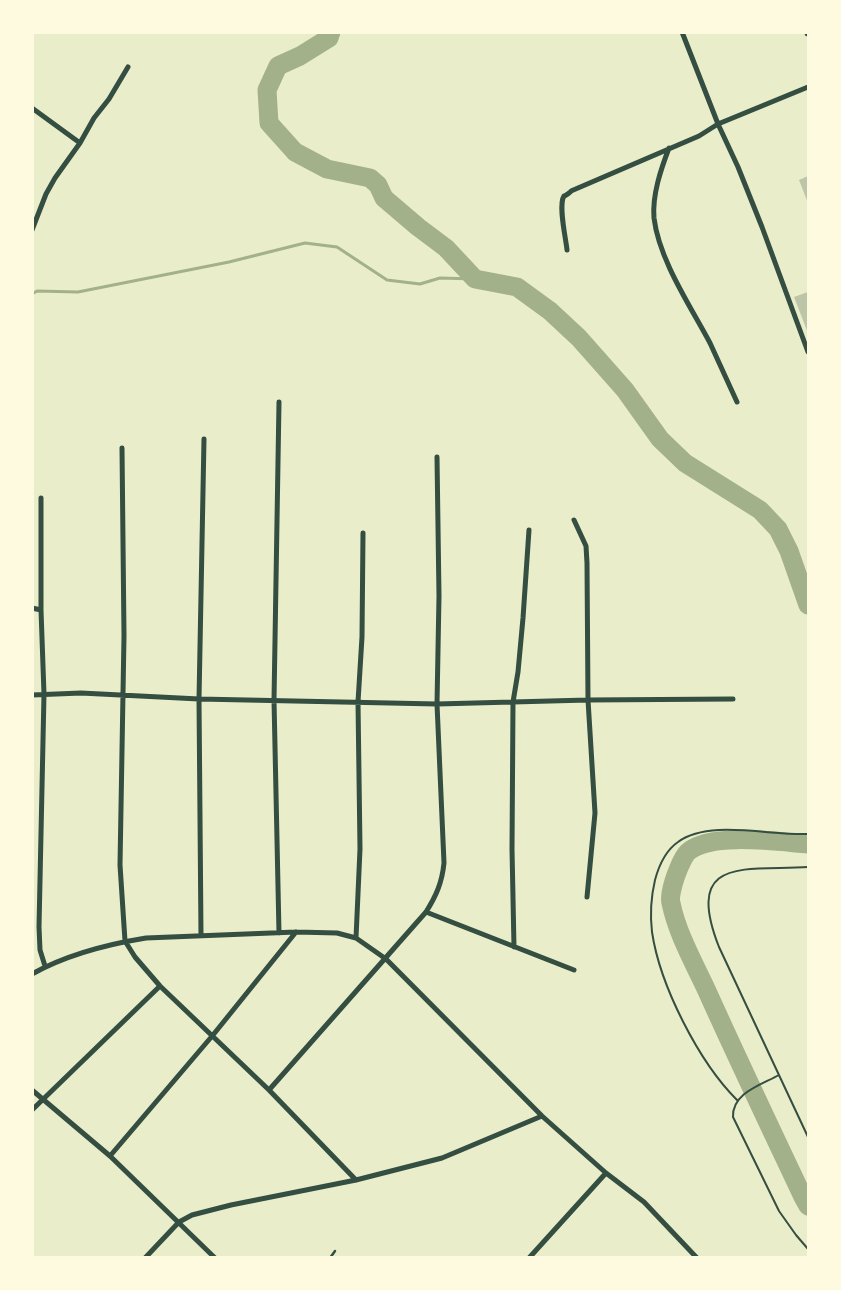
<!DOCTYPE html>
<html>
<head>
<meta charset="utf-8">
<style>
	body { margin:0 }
	#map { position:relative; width:841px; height:1290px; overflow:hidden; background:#e9edc9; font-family:Quicksand,sans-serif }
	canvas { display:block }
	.frame { position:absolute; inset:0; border:34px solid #fefae0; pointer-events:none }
</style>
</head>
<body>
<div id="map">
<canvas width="841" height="1290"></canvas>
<div class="frame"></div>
</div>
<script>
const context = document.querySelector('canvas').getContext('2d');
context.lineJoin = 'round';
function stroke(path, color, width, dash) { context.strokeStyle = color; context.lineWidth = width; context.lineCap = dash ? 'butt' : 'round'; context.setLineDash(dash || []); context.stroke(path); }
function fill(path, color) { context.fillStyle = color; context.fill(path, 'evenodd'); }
const stream = new Path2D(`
	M32,294L37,291L78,292L229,262L305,243L337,247L387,280L420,284L440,278L475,279`);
const river = new Path2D(`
	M331,32L329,38L300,56L278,66L267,90L269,123L295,152L327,169L370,178L378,185L384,198L418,227L446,248L475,279L517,287L550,311L579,338L625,390L660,439L685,463L760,510L778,529L789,551L808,605
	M808,844C780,842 712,832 689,851C681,857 668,893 671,903C677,933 694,963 707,991C738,1060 771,1129 803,1197L808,1206`);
const building = new Path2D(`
	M808,176V203L799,180Z
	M808,292V333L794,297Z`);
const path = new Path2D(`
	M808,867C746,871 683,855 719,947L808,1137
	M779,1075C761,1085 732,1093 733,1117L779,1211L796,1235L808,1249
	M737,1100C699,1062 660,986 652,932C650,915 651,897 655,880C659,865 665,851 678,842C709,819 771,836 808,834`);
const service = new Path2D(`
	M330,1258L335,1251`);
const minor = new Path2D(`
	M682,32L718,124L738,167L762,227L808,352
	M32,108L80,143
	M669,148C661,169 652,195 654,218C659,260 691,307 710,343C719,363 728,382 737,402
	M32,230L46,194L55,178L80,143L94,118L109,99L128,67
	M567,250C566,239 558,205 564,196C565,196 571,192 571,191L699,136L718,124L808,87
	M122,448L124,636L120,865L125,941L135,957L160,986L269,1090L356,1180
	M41,498V610L44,694L39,927L40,950L45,966
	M574,520L586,546L587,563L588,700L595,813L587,897
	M32,608L41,610
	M32,695L81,693L199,699L437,704L588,700L733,699
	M426,912L574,970
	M279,933L274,700L279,402
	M201,936L199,699L204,439
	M356,938L360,849L358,702L362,637L363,533
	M514,947L512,849L513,702L518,672L523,618L529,530
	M32,974C66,955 109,944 146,938L296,932L337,933L356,938L386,959L542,1116L606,1173L644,1202L697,1258
	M32,1090L110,1156L215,1258
	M269,1090L426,912C436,896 442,883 444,863L437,704L439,596L437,457
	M32,1110L160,986
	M110,1156L213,1035L296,932
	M145,1258L179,1222L192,1215L231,1205L356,1180L442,1158L542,1116
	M529,1258L606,1173`);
const tertiary = new Path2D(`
	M808,32V33`);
stroke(stream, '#a3b18a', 3);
stroke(river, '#a3b18a', 19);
fill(building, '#bcc5a7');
stroke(path, '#344e41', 2);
stroke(service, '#344e41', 2.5);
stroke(minor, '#344e41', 5);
stroke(tertiary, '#344e41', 7);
</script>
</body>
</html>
